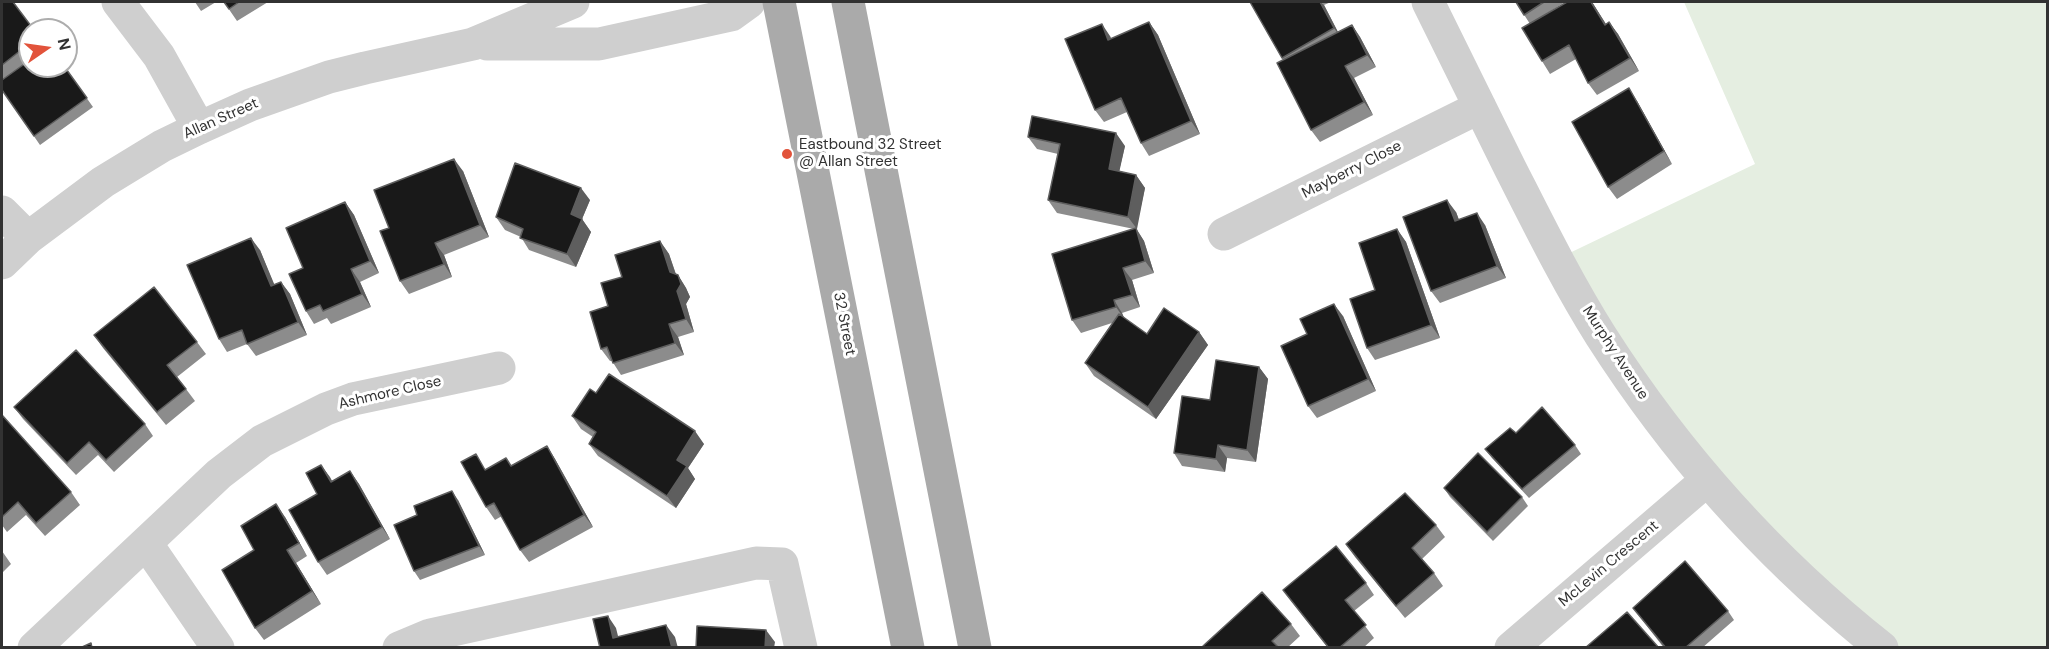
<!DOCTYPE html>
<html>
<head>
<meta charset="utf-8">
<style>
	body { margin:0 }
	#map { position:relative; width:2049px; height:649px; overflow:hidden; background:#fff; font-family:"DM Sans",sans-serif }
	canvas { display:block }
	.frame { position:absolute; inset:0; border:3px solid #323232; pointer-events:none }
	.north { position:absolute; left:18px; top:18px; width:60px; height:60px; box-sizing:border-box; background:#fff; border:2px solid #adadad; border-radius:50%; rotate:77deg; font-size:16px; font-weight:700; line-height:24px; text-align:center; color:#323232 }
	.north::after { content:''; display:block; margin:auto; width:21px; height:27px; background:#e2533b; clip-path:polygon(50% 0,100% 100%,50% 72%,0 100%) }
</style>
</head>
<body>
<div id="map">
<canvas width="2049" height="649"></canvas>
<div class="frame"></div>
<div class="north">N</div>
</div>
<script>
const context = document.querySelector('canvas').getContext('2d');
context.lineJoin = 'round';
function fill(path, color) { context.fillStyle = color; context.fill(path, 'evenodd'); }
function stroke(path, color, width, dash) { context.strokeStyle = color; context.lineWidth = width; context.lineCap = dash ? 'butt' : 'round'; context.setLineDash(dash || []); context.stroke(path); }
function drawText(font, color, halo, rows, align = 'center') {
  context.font = font + ' "DM Sans",sans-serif'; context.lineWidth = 6; context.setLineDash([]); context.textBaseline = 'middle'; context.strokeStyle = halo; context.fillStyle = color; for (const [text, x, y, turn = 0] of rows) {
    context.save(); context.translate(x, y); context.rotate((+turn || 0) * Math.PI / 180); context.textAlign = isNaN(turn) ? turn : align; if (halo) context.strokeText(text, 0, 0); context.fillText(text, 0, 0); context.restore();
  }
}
const green = new Path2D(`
	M1684,2H2047V647H1882L1777,556L1557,259L1755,164Z`);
const minor = new Path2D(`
	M118,2L159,56L199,128
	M1428,2C1455,57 1483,113 1510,168C1539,225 1567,282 1601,336C1677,455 1771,560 1882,648
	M487,44H599L731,15L749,2
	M2,212L28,238
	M1224,234L1480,107
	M2,263L28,238L103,182L162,146L199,128L250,105L329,77L365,68L473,44L573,2
	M146,543L218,648
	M34,648L219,474L262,441L326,409L353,399L499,368
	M399,648L430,635L756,563L782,564L801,648
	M1511,648L1707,480`);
const major = new Path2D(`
	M779,2L908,648
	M848,2L975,648`);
const wall = new Path2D(`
	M2,2L30,30V66H64L93,107L40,145L2,90Z
	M195,2H216L201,11Z
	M224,2H268L237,21Z
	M1250,2H1331L1324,5L1338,32L1352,25L1360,37L1376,67L1354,78L1373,115L1320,142L1311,130L1283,60Z
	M1516,2H1565L1530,24Z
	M1567,2H1592L1606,24L1609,22L1618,34L1639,71L1597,95L1588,83L1576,59L1550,74L1542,61Z
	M1149,22L1158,35L1200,134L1149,156L1141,143L1127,112L1104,122L1095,110L1110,36L1111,39Z
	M1637,101L1672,164L1617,199L1608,187Z
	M1028,137L1125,146L1119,171L1136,175L1145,188L1136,229L1144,241L1154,273L1132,280L1140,307L1122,313L1124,318L1147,334L1199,332L1208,345L1156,419L1094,376L1085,363L1112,323L1081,333L1072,320L1134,229L1057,213L1048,200L1058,154L1037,149Z
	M463,171L489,237L444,255L452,277L409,294L400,281L389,228Z
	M590,200L582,219L591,232L576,267L529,250L521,237L505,230L496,217Z
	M345,202L354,215L379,273L360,282L371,307L331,324L327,318L314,324L306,311L303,268Z
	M1456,212L1459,220L1485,225L1506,278L1440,303L1431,291Z
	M1397,229L1406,242L1440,338L1375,360L1367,348L1375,290Z
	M660,241L669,254L676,274L678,275L686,288L690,297L686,304L694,332L678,337L684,355L621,375L612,361H610L601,349L622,277Z
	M260,250L274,285L281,282L290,294L307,335L256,356L247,344L227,352L219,339Z
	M1343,316L1376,391L1317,418L1308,406Z
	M94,335L197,342L206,354L177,377L195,401L166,425L103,348Z
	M1259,367L1268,379L1256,462L1227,458L1225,472L1182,466L1174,453Z
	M596,393L704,444L688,468L695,479L676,508L598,456L589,444L593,437L581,429L572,416Z
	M14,407L145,424L153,436L114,472L98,455L76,475L23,419Z
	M2,415L71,492L80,505L45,536L26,515L7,532L2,525Z
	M1516,433L1575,445L1581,454L1529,498L1492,458L1485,449Z
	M547,446L555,459L593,527L529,562L520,550L502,516L495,520L486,507V469L512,465Z
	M321,465L332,481L350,471L359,484L390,539L327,575L318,562L317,494Z
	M1444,488L1522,497L1528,506L1493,541L1450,497Z
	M458,500L485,555L420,580L414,571Z
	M285,517L307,556L296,563L321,604L264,640L255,628L254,550Z
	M1436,525L1445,537L1422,559L1434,573L1443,586L1405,618L1355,557L1346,544Z
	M2,551L11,564L2,573Z
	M1366,583L1374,595L1354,611L1374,638L1363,648H1328L1292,602L1283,590Z
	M1633,608L1728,611L1734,620L1702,648H1664Z
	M1291,624L1300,636L1287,648H1204Z`);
const shadedWall = new Path2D(`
	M1320,2L1324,5L1341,38L1334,28Z
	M1591,2H1592L1614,37L1605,25Z
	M1149,22L1158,35L1200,134L1191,121Z
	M1609,22L1618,34L1639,71L1630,58Z
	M1102,24L1110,36L1117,52L1108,40Z
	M1352,25L1360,37L1376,67L1367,55Z
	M1345,66L1354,78L1373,115L1364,102Z
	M1629,88L1637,101L1672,164L1664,151Z
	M1116,133L1125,146L1117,182L1109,169Z
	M454,159L463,171L489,237L480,225Z
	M1136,175L1145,188L1137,229L1128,217Z
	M581,188L590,200L582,219L591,232L576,267L567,254L571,214Z
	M1447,200L1456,212L1464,233L1455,221Z
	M345,202L354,215L379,273L370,261Z
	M1477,213L1485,225L1506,278L1497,266Z
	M1136,228L1144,241L1154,273L1145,261Z
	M1397,229L1406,242L1440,338L1431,325Z
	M251,238L260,250L280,298L271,286Z
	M660,241L669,254L679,284L670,272Z
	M435,243L444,255L452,277L444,264Z
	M1123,268L1132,280L1140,307L1132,295Z
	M351,269L360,282L371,307L362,294Z
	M678,275L686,288L690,297L686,304L694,332L686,319L677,291Z
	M281,282L290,294L307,335L298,322Z
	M1114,300L1122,313L1125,320L1116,307Z
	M1334,304L1343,316L1376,391L1368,379Z
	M669,324L678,337L684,355L675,343Z
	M1199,332L1208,345L1156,419L1148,407Z
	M1259,367L1268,379L1256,462L1247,450Z
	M695,431L704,444L688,468L695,479L676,508L667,496L677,460Z
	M1218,445L1227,458L1225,472L1216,459Z
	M547,446L555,459L593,527L584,515Z
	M321,465L330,477L339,495L331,482Z
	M350,471L359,484L390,539L382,527Z
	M452,491L458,500L485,555L479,546Z
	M276,504L285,517L307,556L299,543Z
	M287,550L296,563L321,604L312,591Z
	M608,616L616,628L621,648L613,638Z
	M666,625L675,637L678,648H672Z
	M766,630L775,642L774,648H765Z`);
const building = new Path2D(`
	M2,2H13L34,30H30V43L2,65Z
	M224,2H239L229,9Z
	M1250,2H1320L1334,28L1282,58Z
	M1516,2H1544L1524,15Z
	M1567,2H1591L1605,25L1609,22L1630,58L1588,83L1569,45L1542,61L1522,28Z
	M1149,22L1191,121L1141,143L1121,98L1095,110L1065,39L1102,24L1108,40Z
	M1352,25L1367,55L1345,66L1364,102L1311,130L1277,63Z
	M30,60V66H64L87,98L34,136L2,90V80Z
	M1629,88L1664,151L1608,187L1572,122Z
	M1032,116L1116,133L1109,169L1136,175L1128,217L1048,200L1060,144L1028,137Z
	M454,159L480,225L435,243L444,264L400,281L380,231L389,228L374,190Z
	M515,163L581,188L571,214L582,219L567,254L520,238L523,229L496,217Z
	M1447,200L1455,221L1477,213L1497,266L1431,291L1403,217Z
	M345,202L370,261L351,269L362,294L323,311L320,305L306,311L289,274L303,268L286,228Z
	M1136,228L1145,261L1123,268L1132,295L1114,300L1116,307L1072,320L1052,254Z
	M1397,229L1431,325L1367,348L1350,299L1375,290L1359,243Z
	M251,238L271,286L281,282L298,322L247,344L242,330L219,339L187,265Z
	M660,241L670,272L678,275L681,284L677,291L686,319L669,324L675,343L613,363L607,347L601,349L590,312L608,306L601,283L622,277L615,255Z
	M154,287L197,342L167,365L186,389L157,412L94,335Z
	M1334,304L1368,379L1308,406L1281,346L1307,334L1300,319Z
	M1164,308L1199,332L1148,407L1085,363L1119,314L1147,334Z
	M76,350L145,424L106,460L89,442L67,463L14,407Z
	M1216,360L1259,367L1247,450L1218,445L1216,459L1174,453L1182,396L1210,400Z
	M609,374L695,431L677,460L687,466L667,496L589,444L596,432L572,416L590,389L596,393Z
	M1542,407L1575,445L1522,489L1485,449L1510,428L1516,433Z
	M2,415L71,492L36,523L18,502L2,517Z
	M547,446L584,515L520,550L494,503L486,507L461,462L476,454L485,470L506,458L511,466Z
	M1478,453L1522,497L1487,532L1444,488Z
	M321,465L331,482L350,471L382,527L318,562L289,510L317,494L306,473Z
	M452,491L479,546L414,571L394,525L417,515L414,506Z
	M1405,493L1436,525L1412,548L1434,573L1396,606L1346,544Z
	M276,504L299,543L287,550L312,591L255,628L222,570L254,550L241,526Z
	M1336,546L1366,583L1345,600L1366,625L1339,648H1329L1283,590Z
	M1685,561L1728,611L1685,648H1666L1633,608Z
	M1262,592L1291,624L1272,641L1279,648H1204L1203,646Z
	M1627,612L1659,648H1585Z
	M608,616L613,638L666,625L672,648H600L593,619Z
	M697,626L766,630L765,648H696Z
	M91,643L92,648H80Z`);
const markers = [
	[787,154,6,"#e2533b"]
];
const streetNames = [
	["Allan Street",221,119,-24],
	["Mayberry Close",1352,170,-27],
	["32 Street",844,324,79],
	["Murphy Avenue",1615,353,57],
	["Ashmore Close",390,393,-13],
	["McLevin Crescent",1609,564,-40]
];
const poiNames = [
	["Eastbound 32 Street",799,145],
	["@ Allan Street",799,162]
];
fill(green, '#e5eee1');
stroke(minor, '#cfcfcf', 33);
stroke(major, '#aaa', 33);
fill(wall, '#8c8c8c');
fill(shadedWall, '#5e5e5e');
fill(building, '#191919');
stroke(building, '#5e5e5e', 1.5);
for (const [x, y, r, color] of markers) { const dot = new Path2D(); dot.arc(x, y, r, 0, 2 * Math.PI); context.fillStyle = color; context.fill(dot); stroke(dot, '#fff', 2); }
drawText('15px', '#323232', '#fff', streetNames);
drawText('15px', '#323232', '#fff', poiNames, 'left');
</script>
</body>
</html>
